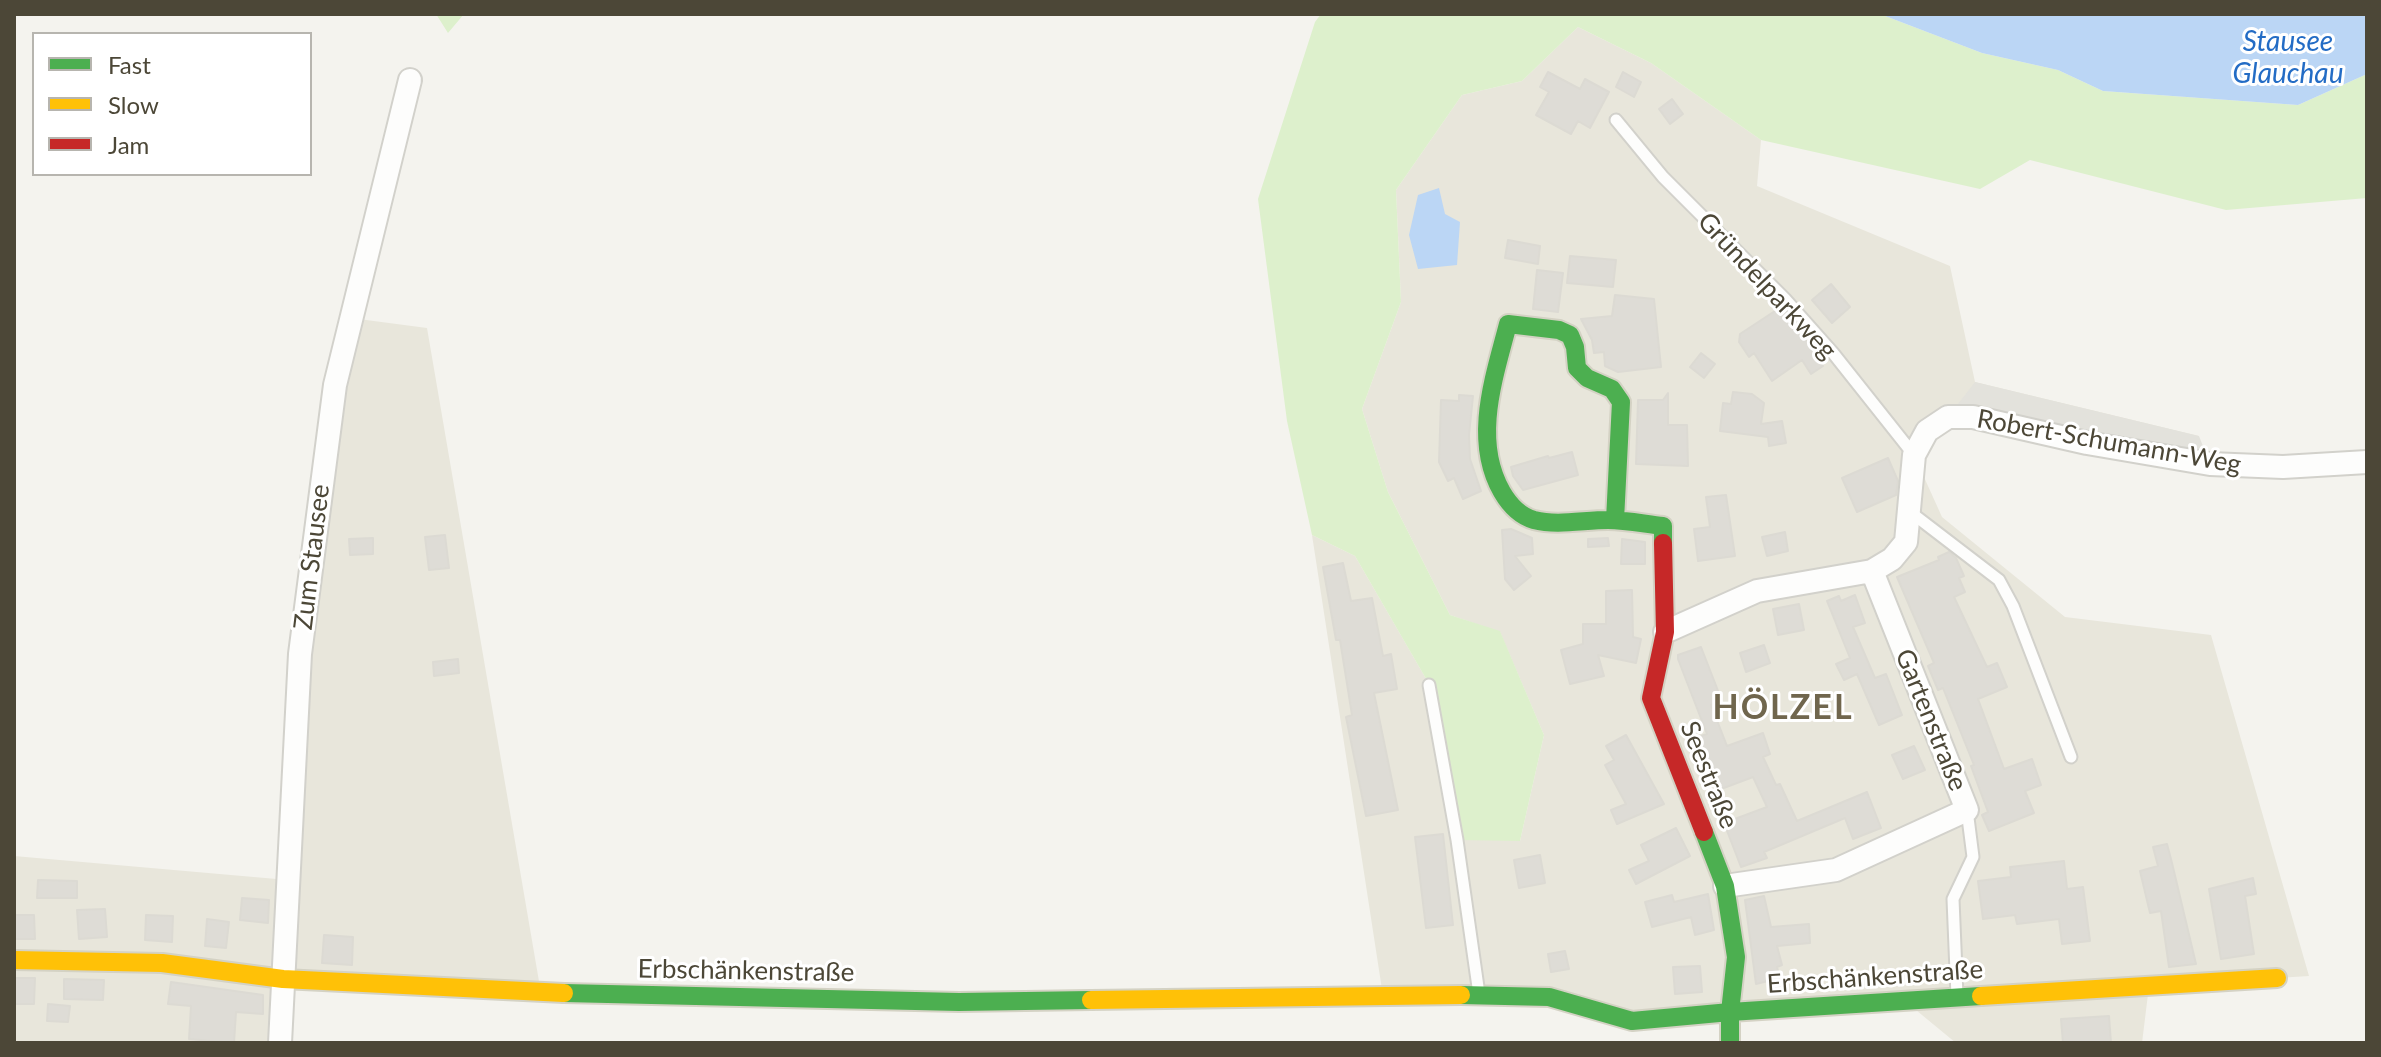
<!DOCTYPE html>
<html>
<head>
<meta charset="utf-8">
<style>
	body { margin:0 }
	#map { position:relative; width:2381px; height:1057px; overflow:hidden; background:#f4f3ee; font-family:Lato,sans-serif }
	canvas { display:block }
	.frame { position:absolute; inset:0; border:16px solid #4c4737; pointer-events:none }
	.legend { position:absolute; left:32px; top:32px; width:280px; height:144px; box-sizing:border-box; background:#fff; border:2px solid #b7b5af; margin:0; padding:10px 14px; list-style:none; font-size:24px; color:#4c4737 }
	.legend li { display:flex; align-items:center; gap:16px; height:40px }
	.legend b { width:40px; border:2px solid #b7b5af }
</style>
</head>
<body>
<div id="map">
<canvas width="2381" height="1057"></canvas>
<div class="frame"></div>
<ul class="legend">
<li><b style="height:10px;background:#4caf50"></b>Fast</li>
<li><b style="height:10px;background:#ffc107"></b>Slow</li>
<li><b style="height:10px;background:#c62828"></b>Jam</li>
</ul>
</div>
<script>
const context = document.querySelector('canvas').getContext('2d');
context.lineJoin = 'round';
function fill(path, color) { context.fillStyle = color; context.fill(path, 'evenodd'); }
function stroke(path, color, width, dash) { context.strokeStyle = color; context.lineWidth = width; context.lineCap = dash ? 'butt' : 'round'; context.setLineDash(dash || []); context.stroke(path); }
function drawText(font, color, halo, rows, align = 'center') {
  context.font = font + ' Lato,sans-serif'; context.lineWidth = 6; context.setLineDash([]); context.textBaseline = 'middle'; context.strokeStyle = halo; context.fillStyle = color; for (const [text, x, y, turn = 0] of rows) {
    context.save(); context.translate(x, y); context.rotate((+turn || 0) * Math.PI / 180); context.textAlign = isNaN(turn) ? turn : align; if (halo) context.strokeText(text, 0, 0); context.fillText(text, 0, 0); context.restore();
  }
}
const residential = new Path2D(`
	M1578,27L1651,63L1761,140L1757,186L1950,266L1975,382L2199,436L1948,417L1914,455L1942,517L2065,617L2211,635L2309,976L2149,986L2142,1043H1956L1905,1001L1632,1021L1549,997L1383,996L1312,535L1355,556L1520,841L1544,735L1500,632L1450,615L1388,492L1362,409L1401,302L1396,190L1462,95L1522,81Z
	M351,318L427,328L541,993L283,979L280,1043H14V856L288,880L300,653Z`);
const green = new Path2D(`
	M436,14H464L448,33Z
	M1321,14H1880L1982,53L2058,70L2103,91L2298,105L2367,74V198L2226,210L2030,160L1980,189L1761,140L1651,63L1578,27L1522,81L1462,95L1396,190L1401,302L1362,409L1388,492L1450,615L1500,631L1544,735L1520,841L1457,840L1429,684L1355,556L1312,535L1287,421L1258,199L1315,22Z`);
const parking = new Path2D(`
	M1975,382L2199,436L2210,464L1948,417Z`);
const water = new Path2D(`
	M1880,14H2367V74L2298,105L2103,91L2058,70L1982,53Z
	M1439,188L1445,214L1460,222L1457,265L1418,269L1409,235L1418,195Z`);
const building = new Path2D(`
	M1548,72L1580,89L1585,79L1609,92L1590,128L1578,121L1571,134L1536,115L1549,92L1540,87Z
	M1623,72L1641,82L1634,97L1616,87Z
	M1672,99L1683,114L1670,124L1659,109Z
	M1508,240L1540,246L1538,264L1505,258Z
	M1570,256L1616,260L1613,287L1567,283Z
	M1537,270L1563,273L1558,312L1533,309Z
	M1831,284L1850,307L1832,323L1812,300Z
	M1615,295L1654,299L1661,367L1618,372L1605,366L1604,352L1594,353L1592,340L1581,319L1612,316Z
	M1781,307L1796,325L1823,366L1811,374L1802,360L1772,381L1754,353L1749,357L1739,342L1740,334Z
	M1701,353L1715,364L1704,378L1690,367Z
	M1733,392L1752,394L1764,403L1761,424L1782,421L1786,443L1769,446L1768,437L1720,431L1723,403L1731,404Z
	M1668,393V425H1687L1688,466L1636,464L1638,400H1663Z
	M1459,395L1473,396L1469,435L1470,459L1481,491L1463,499L1454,478L1448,481L1439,462L1441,400L1459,401Z
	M1572,452L1578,475L1523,490L1513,476L1511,467L1548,456L1549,458Z
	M1888,458L1898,481L1896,495L1857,512L1842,478Z
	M1726,495L1735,556L1698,561L1694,529L1710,527L1706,497Z
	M1511,529L1532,538L1533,554L1515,556L1531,576L1514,590L1505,579L1502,530Z
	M1785,532L1788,551L1767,556L1762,537Z
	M445,535L449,568L429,570L425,537Z
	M373,538V554L350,555L349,539Z
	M1608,538L1609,546L1588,547V539Z
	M1622,539L1645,542V564H1621Z
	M1949,552L1956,558L1964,576L1959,578L1965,592L1954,597L1987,667L1997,663L2007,687L1978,699L2004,769L2032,759L2041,785L2025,791L2034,813L1989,831L1982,815L1988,812L1971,766L1974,765L1943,688L1938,690L1928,666L1934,663L1897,577L1939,560L1938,557Z
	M1343,563L1351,601L1372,598L1383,656L1391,654L1397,689L1374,693L1398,810L1366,816L1346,717L1352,715L1340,640H1336L1323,567Z
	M1632,590L1633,637L1641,639L1636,663L1598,655L1604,676L1570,684L1561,650L1583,644V624H1606V591Z
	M1855,595L1865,623L1853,627L1875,678L1886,674L1902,715L1879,725L1857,674L1844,680L1836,664L1850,658L1827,601L1839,596L1841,601Z
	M1799,604L1804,630L1778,635L1773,609Z
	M1764,645L1770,663L1746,672L1740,653Z
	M1701,647L1722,701L1711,705L1727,746L1763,733L1770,754L1763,757L1776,785L1780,784L1797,821L1867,792L1881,828L1853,839L1845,818L1764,852L1767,858L1741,867L1724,823L1767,807L1753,777L1721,789L1717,782L1715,783L1698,737L1707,734L1678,659V655Z
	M458,659L459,673L434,676L433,662Z
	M1626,735L1664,804L1617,824L1611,810L1626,804L1605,765L1614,760L1606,746Z
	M1914,746L1925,770L1903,779L1892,755Z
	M1676,828L1690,856L1636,884L1629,870L1649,861L1641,845Z
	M1443,834L1453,925L1426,928L1415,837Z
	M2167,844L2172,863L2196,964L2169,967L2161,911L2150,913L2140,871L2158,866L2153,847Z
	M1540,855L1545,883L1519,888L1514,860Z
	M2064,861L2067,889L2083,887L2090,941L2062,944L2059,919L2017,924L2015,915L1983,919L1978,881L2011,877L2010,867Z
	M2253,878L2256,894L2245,896L2254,954L2221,959L2209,889Z
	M38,880L77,881V898H37Z
	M1708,894L1714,930L1695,935L1691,917L1652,927L1645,902L1672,895L1674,902Z
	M1764,896L1771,927L1809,924L1810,943L1777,946L1782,965L1777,967L1780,978L1756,984L1745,900Z
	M242,898L269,900L268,923L240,920Z
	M105,909L107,937L79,939L77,910Z
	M14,915H34L35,939H14Z
	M146,915L173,916L172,942L145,940Z
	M207,919L229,922L226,948L205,946Z
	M324,935L353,937L352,965L322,963Z
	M1565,951L1569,969L1551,972L1548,954Z
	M1700,966L1702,992L1675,994L1673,967Z
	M14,978H35L34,1004H14Z
	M64,979L104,980L103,1000L64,999Z
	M171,982L263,995V1014L236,1012L234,1043L189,1039L191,1006L168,1004Z
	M48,1004L70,1006L68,1022L47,1021Z
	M2109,1016L2111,1043H2063L2061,1019Z`);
const lane = new Path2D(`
	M1616,120L1663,177L1785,299L1833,353L1914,455
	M1909,511L1999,580L2013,606L2071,757
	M1429,685L1457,840L1479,994
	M1957,996L1953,899L1973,857L1967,810`);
const street = new Path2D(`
	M1665,632L1757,591L1872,571L1892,559L1906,542L1914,455L1927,431L1948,417H1973L2087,443L2210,464L2283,467L2367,462
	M1725,886L1836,870L1967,810L1872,571
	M280,1043L300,654L335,385L410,80`);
const fast = new Path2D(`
	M1615,520L1621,402L1612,389L1587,378L1577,368L1575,347L1570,335L1559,330L1508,324C1494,378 1472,440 1502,492C1509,504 1520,516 1534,520C1557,526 1584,520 1608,520C1626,520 1645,524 1663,526V543
	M1704,832L1725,886L1736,957L1730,1012V1043
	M564,993L959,1002L1091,1000
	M1461,995L1549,997L1632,1021L1730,1012L1981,996`);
const slow = new Path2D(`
	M14,960L162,963L283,979L564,993
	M1981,996L2277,978
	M1091,1000L1461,995`);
const jam = new Path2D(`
	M1663,543L1665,632L1651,698L1704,832`);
const streetNames = [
	["Gründelparkweg",1767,286,47],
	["Robert-Schumann-Weg",2109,442,10],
	["Zum Stausee",312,557,-83],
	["Gartenstraße",1931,720,68],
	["Seestraße",1709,775,68],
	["Erbschänkenstraße",746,971,1],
	["Erbschänkenstraße",1875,977,-4]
];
const waterNames = [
	["Stausee",2288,42],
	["Glauchau",2288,74]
];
const districtNames = [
	["HÖLZEL",1783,708]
];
fill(residential, '#e8e6db');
fill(green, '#ddf0cc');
fill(parking, '#e3e2dc');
fill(water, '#bbd6f5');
fill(building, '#dedcd6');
stroke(building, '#dcdad3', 2);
stroke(lane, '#d2d1cb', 15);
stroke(street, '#d2d1cb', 26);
stroke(fast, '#d4d2c4', 22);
stroke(slow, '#d4d2c4', 22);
stroke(jam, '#d4d2c4', 22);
stroke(lane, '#fdfdfc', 11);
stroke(street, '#fdfdfc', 22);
stroke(fast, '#4caf50', 18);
stroke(slow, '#ffc107', 18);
stroke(jam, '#c62828', 18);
drawText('26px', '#4c4737', '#fff', streetNames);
drawText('italic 28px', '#236cc5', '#fff', waterNames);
context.letterSpacing = '2px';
drawText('bold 34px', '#70664d', '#fff', districtNames);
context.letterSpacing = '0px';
</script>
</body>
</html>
